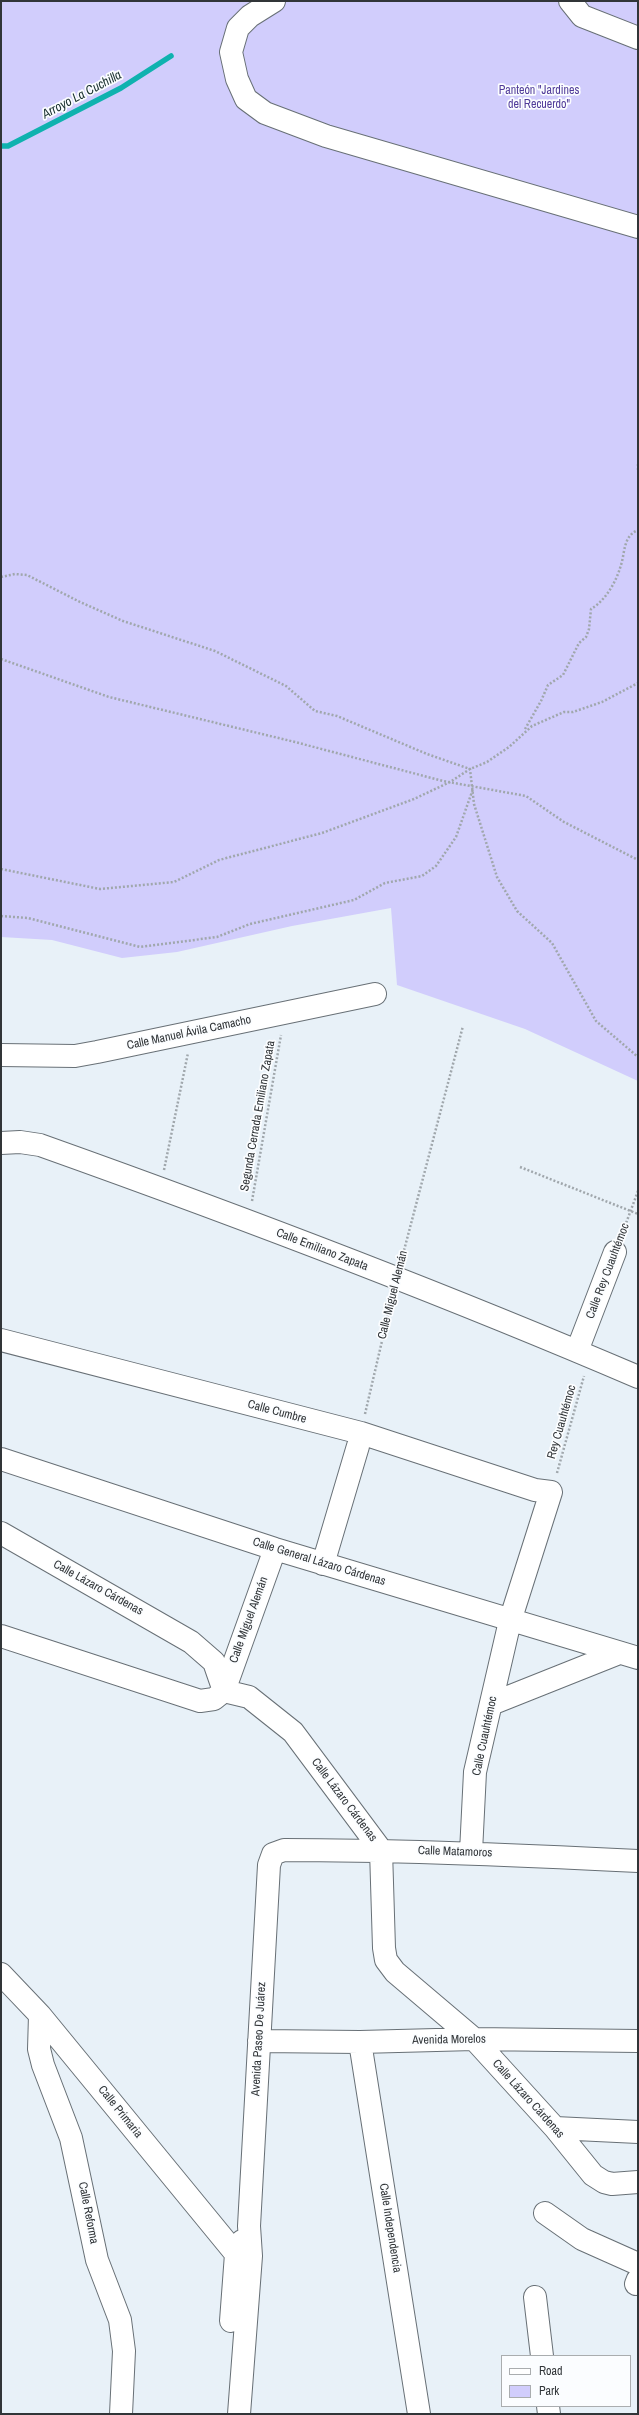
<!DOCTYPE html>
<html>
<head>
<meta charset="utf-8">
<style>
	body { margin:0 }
	#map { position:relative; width:639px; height:2415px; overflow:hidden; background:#e8f1f8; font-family:"Archivo Narrow",sans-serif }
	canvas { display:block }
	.frame { position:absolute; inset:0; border:2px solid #313538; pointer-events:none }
	.legend { position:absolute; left:501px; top:2355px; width:130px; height:52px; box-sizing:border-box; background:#fbfdff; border:1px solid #aaadaf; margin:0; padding:5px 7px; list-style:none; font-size:12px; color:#313538 }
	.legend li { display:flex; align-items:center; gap:8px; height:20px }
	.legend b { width:20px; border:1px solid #aaadaf }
</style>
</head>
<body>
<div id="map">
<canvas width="639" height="2415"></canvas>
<div class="frame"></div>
<ul class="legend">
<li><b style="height:5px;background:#fff"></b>Road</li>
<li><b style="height:11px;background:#d1cdfc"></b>Park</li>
</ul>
</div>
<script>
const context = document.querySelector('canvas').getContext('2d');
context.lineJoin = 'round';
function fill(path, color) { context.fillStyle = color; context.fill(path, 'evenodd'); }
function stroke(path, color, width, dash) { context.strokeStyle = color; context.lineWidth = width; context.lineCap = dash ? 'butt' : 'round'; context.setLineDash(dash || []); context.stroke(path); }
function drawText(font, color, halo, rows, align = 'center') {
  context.font = font + ' "Archivo Narrow",sans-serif'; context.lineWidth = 3.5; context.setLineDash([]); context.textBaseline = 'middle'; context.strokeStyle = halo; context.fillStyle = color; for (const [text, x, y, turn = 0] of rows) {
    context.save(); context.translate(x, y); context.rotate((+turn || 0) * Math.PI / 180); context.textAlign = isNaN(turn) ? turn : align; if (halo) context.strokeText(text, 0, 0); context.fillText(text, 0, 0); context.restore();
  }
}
const green = new Path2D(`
	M1,1H638V1081L525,1029L397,985L391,908L292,926L177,952L122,958L52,940L1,937Z`);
const stream = new Path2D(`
	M1,146H8L121,88L171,56`);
const path = new Path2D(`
	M638,464V471
	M1,577L15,574L27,575L80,602L123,621L215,651L286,686L315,711L337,716L427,754L470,769L474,804L497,877L517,911L552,943L596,1021L638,1057
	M1,659L109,697L295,742L443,781L526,796L564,822L638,860
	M525,729L541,701L548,685L563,675L579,643L586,637L589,629L591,609C606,600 616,582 621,565C625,553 623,536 638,530
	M1,869L100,889L174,882L219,860L322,833L414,799L450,782L470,769L487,762L509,747L532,726L564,712H573L602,702L638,683
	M1,916L28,918L140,947L217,937L250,924L354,900L385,883L422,876L436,866L456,837L473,789
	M520,1167L638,1214
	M164,1170L188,1053
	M252,1201L281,1035
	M622,1234L638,1191
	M402,1258L463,1026
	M365,1414L392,1298
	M557,1473L584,1376`);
const minor = new Path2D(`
	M274,1L250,16L238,28L231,52L237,79L246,99L265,113L326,136L638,227
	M570,1L582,16L638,38
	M1,1055L75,1056L97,1052L375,994
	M1,1143L20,1142L40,1145C242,1217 442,1293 638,1377
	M1,1340L361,1433L535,1490L551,1492L510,1621L475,1772L471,1852
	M577,1351L615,1252
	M1,1459L275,1549L638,1658
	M1,1533L191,1642L214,1662L224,1691L249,1697L293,1732L381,1850L384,1948L386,1960L395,1972L474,2039L555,2128L593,2175L604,2182L612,2184L638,2182
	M323,1564L358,1446
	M1,1636L200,1701L214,1699L224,1691L275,1549
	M491,1704L619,1653
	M1,1974L40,2015L236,2254
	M40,2015L39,2049L43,2065L71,2138L97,2260L120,2320L124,2351L121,2414
	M259,2041L360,2042L474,2039L638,2041
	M360,2042L419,2414
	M555,2128L638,2132
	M545,2213L582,2239L638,2264
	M636,2284L638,2279
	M535,2297L542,2356
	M231,2321L236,2254L242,2241
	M548,2406L549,2414
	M239,2414L251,2256L249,2226L269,1865L273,1854L284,1850C402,1850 520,1855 638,1861`);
const parkNames = [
	["Panteón \"Jardines",539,91],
	["del Recuerdo\"",539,105]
];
const streetNames = [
	["Calle Manuel Ávila Camacho",189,1033,-12],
	["Segunda Cerrada Emiliano Zapata",258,1116,-80],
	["Calle Emiliano Zapata",322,1250,21],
	["Calle Rey Cuauhtémoc",608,1271,-69],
	["Calle Miguel Alemán",393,1295,-76],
	["Calle Cumbre",277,1412,15],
	["Rey Cuauhtémoc",562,1422,-74],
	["Calle General Lázaro Cárdenas",319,1562,17],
	["Calle Lázaro Cárdenas",98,1588,29],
	["Calle Miguel Alemán",249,1620,-70],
	["Calle Cuauhtémoc",485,1736,-78],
	["Calle Lázaro Cárdenas",344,1800,53],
	["Calle Matamoros",455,1852,2],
	["Avenida Paseo De Juárez",259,2039,-87],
	["Avenida Morelos",449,2040,-1],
	["Calle Lázaro Cárdenas",528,2099,48],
	["Calle Primaria",120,2112,51],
	["Calle Reforma",88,2213,79],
	["Calle Independencia",390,2228,81]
];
const waterNames = [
	["Arroyo La Cuchilla",82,95,-28]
];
fill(green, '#d1cdfc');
stroke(stream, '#0fb2af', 5.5);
stroke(minor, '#687076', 24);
stroke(path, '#a0a7ac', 2.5, [2, 2]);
stroke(minor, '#fff', 22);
drawText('12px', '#513c9a', '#fbfdff', parkNames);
drawText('12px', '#313538', '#fbfdff', streetNames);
drawText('italic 13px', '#1a3130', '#fbfdff', waterNames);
</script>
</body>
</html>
